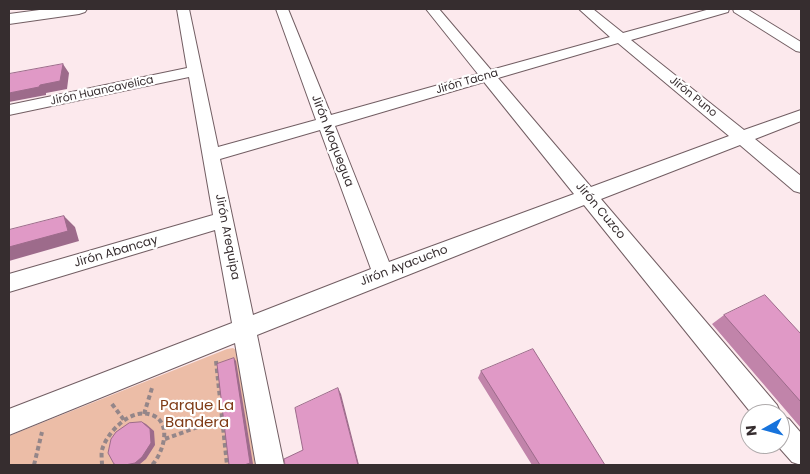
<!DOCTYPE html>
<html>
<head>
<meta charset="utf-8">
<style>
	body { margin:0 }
	#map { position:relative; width:810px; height:474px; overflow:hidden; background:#fce9ed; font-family:Poppins,sans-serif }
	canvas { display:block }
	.frame { position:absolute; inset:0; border:10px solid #362d2f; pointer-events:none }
	.north { position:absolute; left:740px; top:404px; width:50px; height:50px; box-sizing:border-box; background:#fff; border:1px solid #afabac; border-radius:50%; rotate:263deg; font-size:14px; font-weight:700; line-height:20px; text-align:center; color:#362d2f }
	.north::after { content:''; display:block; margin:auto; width:18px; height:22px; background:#1773dc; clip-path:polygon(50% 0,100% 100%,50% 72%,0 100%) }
</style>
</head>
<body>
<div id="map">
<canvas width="810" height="474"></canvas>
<div class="frame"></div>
<div class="north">N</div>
</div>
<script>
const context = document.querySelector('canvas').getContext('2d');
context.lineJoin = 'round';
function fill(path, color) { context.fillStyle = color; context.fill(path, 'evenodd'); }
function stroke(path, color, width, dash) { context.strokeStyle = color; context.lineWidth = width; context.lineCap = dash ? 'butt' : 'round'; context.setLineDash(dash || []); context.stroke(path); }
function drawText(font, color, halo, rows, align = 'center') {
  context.font = font + ' Poppins,sans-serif'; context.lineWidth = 4.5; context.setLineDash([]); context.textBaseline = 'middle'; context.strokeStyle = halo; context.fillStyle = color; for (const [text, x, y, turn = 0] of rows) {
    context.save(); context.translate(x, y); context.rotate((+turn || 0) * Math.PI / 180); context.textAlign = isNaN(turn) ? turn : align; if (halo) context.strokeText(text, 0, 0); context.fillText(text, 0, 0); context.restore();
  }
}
const green = new Path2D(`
	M233,348L236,350L239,357L255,465H9V436L227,349Z`);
const path = new Path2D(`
	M216,361L227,465
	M112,404L124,420
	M144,414L152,388
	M165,439L222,418
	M34,465L42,432
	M102,465C102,460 101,454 102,450C107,432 131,407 152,415C173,423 163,453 152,465`);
const minor = new Path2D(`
	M177,9H189L218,147L316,120L276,9H288L331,115L478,74L426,9H439L491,70L610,37L579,9H593L623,33L710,9H729L728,12L631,40L744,130L801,110V121L755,139L801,176V193L794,191L740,145L601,199L777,405L781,414L780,415L789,419L801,433V465L792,462L776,444H780V414H752L584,205L257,335L284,465H256L235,343L9,435V409L232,323L215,230L9,292V274L213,215L189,77L9,115V105L187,68ZM618,43L729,136L591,187L498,78ZM484,82L574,194L389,262L335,126ZM320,130L371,269L253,315L220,159Z
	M733,9H747L801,42V52L796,51L734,12Z`);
const tertiary = new Path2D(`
	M47,9H87L85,12L79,14L9,24V14Z`);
const wall = new Path2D(`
	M724,315L801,334V428L712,324Z
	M481,371L605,465H532L478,378Z`);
const shadedWall = new Path2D(`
	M63,64L69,73L67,89L46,93V95L9,102V93L40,85Z
	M64,216L75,227L79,241L9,261V247Z
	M234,358L236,361L253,464L250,465H244Z
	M338,388L341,394L359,465H358Z
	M142,422L146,424L154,431L155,445L146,459L140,464L135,465H125Z`);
const building = new Path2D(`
	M63,64L60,81L40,85L39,87L9,93V74Z
	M64,216L68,231L9,247V230Z
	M765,295L801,334V402L724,315Z
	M533,349L605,465H540L481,371Z
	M234,358L250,463L244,465H229L217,364Z
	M338,388L358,465H285L284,459L303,450L295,408Z
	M142,422L150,429L151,443L142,457L135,463L125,465H117L114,464L108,453L111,439L116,432L129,423Z`);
const farStreetnames = [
	["Jirón Tacna",467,82,-16],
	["Jirón Huancavelica",102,91,-12],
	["Jirón Puno",693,97,39]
];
const streetNames = [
	["Jirón Moquegua",332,141,69],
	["Jirón Cuzco",600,211,50],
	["Jirón Arequipa",227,237,79],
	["Jirón Abancay",116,252,-16],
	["Jirón Ayacucho",404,266,-21]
];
const nearParknames = [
	["Parque La",197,406],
	["Bandera",197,423]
];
fill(green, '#ecbda7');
stroke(minor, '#725e63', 2);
stroke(tertiary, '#725e63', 2);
stroke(path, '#948689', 4, [4.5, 3]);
fill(minor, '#fff');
fill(tertiary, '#fff');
fill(wall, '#c184aa');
fill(shadedWall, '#9d6b8b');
fill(building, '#e099c6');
stroke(building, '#9d6b8b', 1);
drawText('11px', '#362d2f', '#fff', farStreetnames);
drawText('12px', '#362d2f', '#fff', streetNames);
drawText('15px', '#7f3b16', '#fff', nearParknames);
</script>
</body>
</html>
